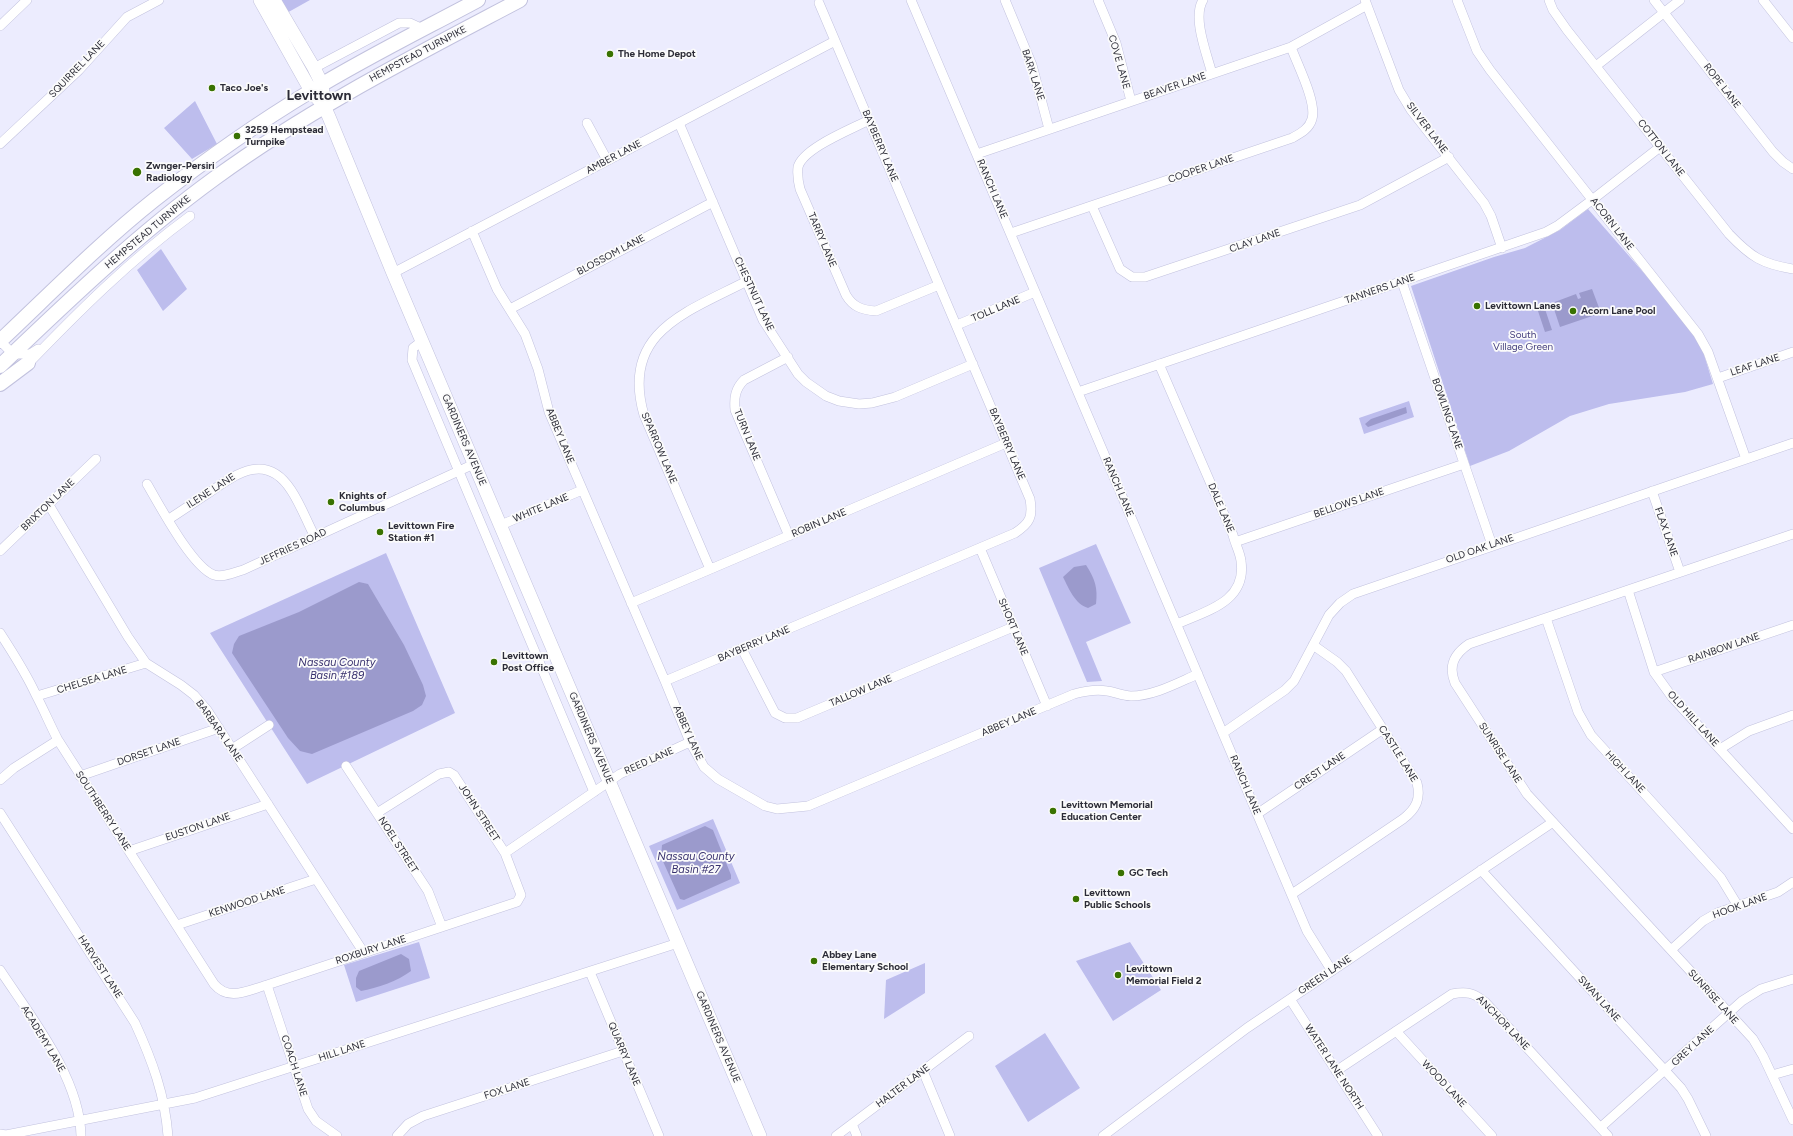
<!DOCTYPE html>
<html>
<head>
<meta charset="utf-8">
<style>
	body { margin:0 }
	canvas { display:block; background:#ececfe }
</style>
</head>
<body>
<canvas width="1793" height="1136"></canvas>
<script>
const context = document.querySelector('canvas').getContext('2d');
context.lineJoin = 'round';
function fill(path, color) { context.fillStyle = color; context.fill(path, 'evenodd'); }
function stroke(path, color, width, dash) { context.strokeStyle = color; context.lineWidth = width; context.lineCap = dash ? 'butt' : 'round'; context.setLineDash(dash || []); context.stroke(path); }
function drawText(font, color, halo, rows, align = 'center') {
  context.font = font + ' Figtree,sans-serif'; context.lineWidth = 3.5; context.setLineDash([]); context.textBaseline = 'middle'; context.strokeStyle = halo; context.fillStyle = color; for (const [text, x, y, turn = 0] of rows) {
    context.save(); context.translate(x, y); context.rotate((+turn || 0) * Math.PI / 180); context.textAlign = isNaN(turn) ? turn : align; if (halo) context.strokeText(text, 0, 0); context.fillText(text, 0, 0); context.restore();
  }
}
const green = new Path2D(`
	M278,0H310L285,14Z
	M195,101L217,144L192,159L164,128Z
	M1588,209L1698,335L1713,384L1685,392L1609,404L1570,416L1509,451L1470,466L1411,286L1494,257L1525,248L1560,230Z
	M161,249L187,289L163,311L137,270Z
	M1409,401L1414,417L1364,434L1359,418Z
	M1096,544L1131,623L1086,642L1102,681L1087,682L1039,568Z
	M386,553L455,713L307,784L210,633Z
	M713,819L740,883L677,910L649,846Z
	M419,942L430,978L356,1002L344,965Z
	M1130,942L1161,990L1113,1021L1076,961Z
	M925,963V993L884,1019L886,980Z
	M1045,1033L1080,1088L1028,1122L995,1066Z`);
const water = new Path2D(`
	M1592,289L1601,313L1560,327L1552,303L1576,294L1578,299L1581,298L1579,293Z
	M1544,306L1552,330L1545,332L1537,308Z
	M1406,407L1407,413L1368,427L1365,424L1371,419Z
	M1086,565C1095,579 1098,588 1096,604L1088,608C1075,604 1069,589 1063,577L1074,567Z
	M359,582L368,584L404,645L423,685L426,696L422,705L413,711L312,754L300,751L288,738L232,653L234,644L239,636L299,612Z
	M705,826L713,830L731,875V879L684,900L680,899L661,857L662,845Z
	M401,954L409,959L411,971C398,981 377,988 361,991L356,987V978L359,971Z`);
const street = new Path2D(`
	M911,0L1307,931L1332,971
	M1005,0L1032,65L1049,129
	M1098,0L1116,43L1131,101
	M1203,0C1192,18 1207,54 1212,74
	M1365,0L1399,90L1411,110L1484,203L1491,216L1502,248
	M1457,0L1477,51L1490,70L1698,334L1708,352L1746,459
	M1549,0L1553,10L1567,30L1729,234C1751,257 1762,264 1793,269
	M1654,0L1773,152L1783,162L1793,169
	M1763,0L1793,38
	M0,26L27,0
	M1596,66L1680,0
	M314,68L399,23H410L423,29
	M869,120C852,129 803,148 798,167C797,175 798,181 800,189L846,295C853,307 862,310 876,311L939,285
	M587,123L607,160
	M679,123L763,320L798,374L806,382L826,396L839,401L859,404L872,403L895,397L973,364
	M0,144L79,70L127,17L159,0
	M977,154L1291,47L1367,5
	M1092,206L1120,269L1132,277H1145L1360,205L1449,157
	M472,231L497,289L525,334L538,369L549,412L665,681L690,742L704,767L718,779L765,806L777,809L808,806L1074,694C1085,691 1095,689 1107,691C1115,692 1123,696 1131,696C1154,696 1177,683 1198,674
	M1011,233L1292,138C1301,133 1309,129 1312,119C1317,102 1297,64 1291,47
	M393,273L835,41
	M1402,282L1492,545
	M510,309L713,202
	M957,325L1035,292
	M0,341L13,354H30L38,349
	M422,341L413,348L412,360L594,792
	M788,357L744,380C735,389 734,398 735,410L789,536
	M1159,364L1233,535C1235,544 1240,552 1241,561C1247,602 1206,611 1177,624
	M26,366C77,313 130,260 190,216
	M1718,378L1793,352
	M1078,392L1546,232L1557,226L1592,200L1660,147
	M147,484C160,506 192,567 214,575C223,578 235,572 243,570L474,464
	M1652,491L1680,572
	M49,505L128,637L146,663L181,685L194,695L207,710L364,953
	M169,519C183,510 196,501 210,492C238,472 267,453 291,490C301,505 307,522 315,537
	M501,525L582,490
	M1793,534L1469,644C1454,654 1448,666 1455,683L1527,794L1753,1039L1763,1056L1793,1120
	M1235,542L1464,464
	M980,548L1047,706
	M0,551L96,459
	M710,569L644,415C620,332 687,312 747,281
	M1628,590L1654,672L1672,697L1793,829
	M631,603L1006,443
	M1546,618L1578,712L1591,735L1721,878L1738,906
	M0,633C13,653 26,673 36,695C44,710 50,725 58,740L214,984C229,1002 248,990 267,985L517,902L521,895L505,853L454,775L449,772L439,774L377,813
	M742,649L775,713L785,718H797L1013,627
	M1654,672L1793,625
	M665,681L1015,533C1030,523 1033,517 1030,499L819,3
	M37,696L146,663
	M1223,733L1285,690L1294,681L1329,615L1340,603L1353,594L1793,443
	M232,749L269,725
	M1720,749L1749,731L1793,715
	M346,766L428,891L442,927
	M80,776L219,728
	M0,780L14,768L58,740
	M0,813L135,1023C152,1060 165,1095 168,1136
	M1257,814L1383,729
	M129,851L268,804
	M505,853L620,774L690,742
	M1481,870L1681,1088L1688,1099L1706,1136
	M1292,894L1403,819C1416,809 1421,799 1417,783L1346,671L1337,662L1313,645
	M177,925L316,879
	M1671,950L1703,921L1717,913L1778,892L1793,882
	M0,970C31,1017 80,1078 81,1136
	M590,972L659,1136
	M267,985L308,1109L316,1121L337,1136
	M1290,999L1378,1136
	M1396,1031L1492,1136
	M923,1071L950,1136
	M1336,1071L1452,994C1467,991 1474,993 1485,1002L1608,1136
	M1772,1075L1793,1069
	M852,1124L857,1136
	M1601,1127L1742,1001L1761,989L1793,979
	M0,1134L6,1135L195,1098L678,943
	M397,1136L408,1124L423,1116L623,1051
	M836,1136L969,1036
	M1103,1136L1247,1028L1553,822`);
const secondary = new Path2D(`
	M260,0L311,91L324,106L329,117L393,273L760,1136
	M274,0L314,68L322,84L323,94`);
const primary = new Path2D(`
	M0,341C51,293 100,243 154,200C204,161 256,124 311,91C365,58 422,30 478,0
	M0,366C69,300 138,234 215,178C311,108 416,55 520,0
	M0,384L28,363`);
const markers = [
	[610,54,4,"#397201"],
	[212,88,4,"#397201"],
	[237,136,4,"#397201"],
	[137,172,5,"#397201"],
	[1477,306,4,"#397201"],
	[1573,311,4,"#397201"],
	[331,502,4,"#397201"],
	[380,532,4,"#397201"],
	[494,662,4,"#397201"],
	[1053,811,4,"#397201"],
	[1121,873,4,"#397201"],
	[1076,899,4,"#397201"],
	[814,961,4,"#397201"],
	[1118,975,4,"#397201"]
];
const streetNames = [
	["HEMPSTEAD TURNPIKE",418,54,-28],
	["COVE LANE",1119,62,74],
	["SQUIRREL LANE",77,69,-46],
	["BARK LANE",1033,75,72],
	["BEAVER LANE",1175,86,-19],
	["ROPE LANE",1722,86,52],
	["SILVER LANE",1427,128,53],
	["BAYBERRY LANE",880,146,67],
	["COTTON LANE",1661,148,52],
	["AMBER LANE",614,157,-28],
	["COOPER LANE",1201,169,-19],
	["RANCH LANE",992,189,67],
	["ACORN LANE",1612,224,52],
	["HEMPSTEAD TURNPIKE",148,232,-40],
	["TARRY LANE",822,240,67],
	["CLAY LANE",1255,241,-19],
	["BLOSSOM LANE",611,255,-28],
	["TANNERS LANE",1380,289,-19],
	["CHESTNUT LANE",754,294,65],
	["TOLL LANE",996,309,-23],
	["LEAF LANE",1755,365,-18],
	["BOWLING LANE",1447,414,71],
	["TURN LANE",747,435,68],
	["ABBEY LANE",560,436,68],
	["GARDINERS AVENUE",464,440,67],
	["BAYBERRY LANE",1007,444,67],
	["SPARROW LANE",659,448,67],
	["RANCH LANE",1118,487,67],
	["ILENE LANE",211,491,-33],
	["BELLOWS LANE",1349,503,-19],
	["BRIXTON LANE",48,505,-44],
	["WHITE LANE",541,508,-23],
	["DALE LANE",1221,508,67],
	["ROBIN LANE",819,523,-23],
	["FLAX LANE",1666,532,71],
	["JEFFRIES ROAD",293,547,-25],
	["OLD OAK LANE",1480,549,-19],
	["SHORT LANE",1013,627,67],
	["BAYBERRY LANE",754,644,-23],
	["RAINBOW LANE",1724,648,-19],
	["CHELSEA LANE",92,680,-17],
	["TALLOW LANE",861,691,-23],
	["OLD HILL LANE",1693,719,48],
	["ABBEY LANE",1009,722,-23],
	["BARBARA LANE",219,731,55],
	["ABBEY LANE",688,733,66],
	["GARDINERS AVENUE",591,738,67],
	["DORSET LANE",149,752,-19],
	["SUNRISE LANE",1500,753,57],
	["CASTLE LANE",1398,754,58],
	["REED LANE",649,761,-24],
	["CREST LANE",1320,771,-34],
	["HIGH LANE",1625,772,47],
	["RANCH LANE",1245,785,67],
	["SOUTHBERRY LANE",103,811,57],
	["JOHN STREET",479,813,57],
	["EUSTON LANE",198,827,-19],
	["NOEL STREET",398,845,57],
	["KENWOOD LANE",247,902,-18],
	["HOOK LANE",1740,906,-20],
	["ROXBURY LANE",371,950,-18],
	["HARVEST LANE",100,967,57],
	["GREEN LANE",1325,975,-34],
	["SUNRISE LANE",1713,997,48],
	["SWAN LANE",1599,999,48],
	["ANCHOR LANE",1503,1023,46],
	["GARDINERS AVENUE",718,1037,67],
	["ACADEMY LANE",43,1039,59],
	["GREY LANE",1693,1046,-43],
	["HILL LANE",342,1051,-18],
	["QUARRY LANE",624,1054,67],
	["COACH LANE",294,1066,72],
	["WATER LANE NORTH",1334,1067,57],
	["WOOD LANE",1444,1084,47],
	["HALTER LANE",903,1086,-37],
	["FOX LANE",507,1089,-18]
];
const poiNames = [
	["The Home Depot",618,54],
	["Taco Joe's",220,88],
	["3259 Hempstead",245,130],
	["Turnpike",245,142],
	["Zwnger-Persiri",146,166],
	["Radiology",146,178],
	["Levittown Lanes",1485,306],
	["Acorn Lane Pool",1581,311],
	["Knights of",339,496],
	["Columbus",339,508],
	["Levittown Fire",388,526],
	["Station #1",388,538],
	["Levittown",502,656],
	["Post Office",502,668],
	["Levittown Memorial",1061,805],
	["Education Center",1061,817],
	["GC Tech",1129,873],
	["Levittown",1084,893],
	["Public Schools",1084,905],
	["Abbey Lane",822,955],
	["Elementary School",822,967],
	["Levittown",1126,969],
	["Memorial Field 2",1126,981]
];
const parkNames = [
	["South",1523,335],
	["Village Green",1523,347]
];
const waterNames = [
	["Nassau County",337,663],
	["Basin #189",337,676],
	["Nassau County",696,857],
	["Basin #27",696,870]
];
const districtNames = [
	["Levittown",319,96]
];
fill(green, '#bdbded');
fill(water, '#9b9acc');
stroke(street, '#c2c2de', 10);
stroke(secondary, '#c2c2de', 14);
stroke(primary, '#c2c2de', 16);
stroke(street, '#fff', 9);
stroke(secondary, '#fff', 13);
stroke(primary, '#fff', 14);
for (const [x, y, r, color] of markers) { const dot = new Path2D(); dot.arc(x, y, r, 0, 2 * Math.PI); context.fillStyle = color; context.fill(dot); stroke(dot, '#fbfbfb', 1.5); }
drawText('10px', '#2c2c37', '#fbfbfb', streetNames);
drawText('bold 10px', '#2c2c37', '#fbfbfb', poiNames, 'left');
drawText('10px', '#453f7e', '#fbfbfb', parkNames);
drawText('italic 11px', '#37306d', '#fbfbfb', waterNames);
drawText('bold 14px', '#2c2c37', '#fbfbfb', districtNames);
</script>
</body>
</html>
